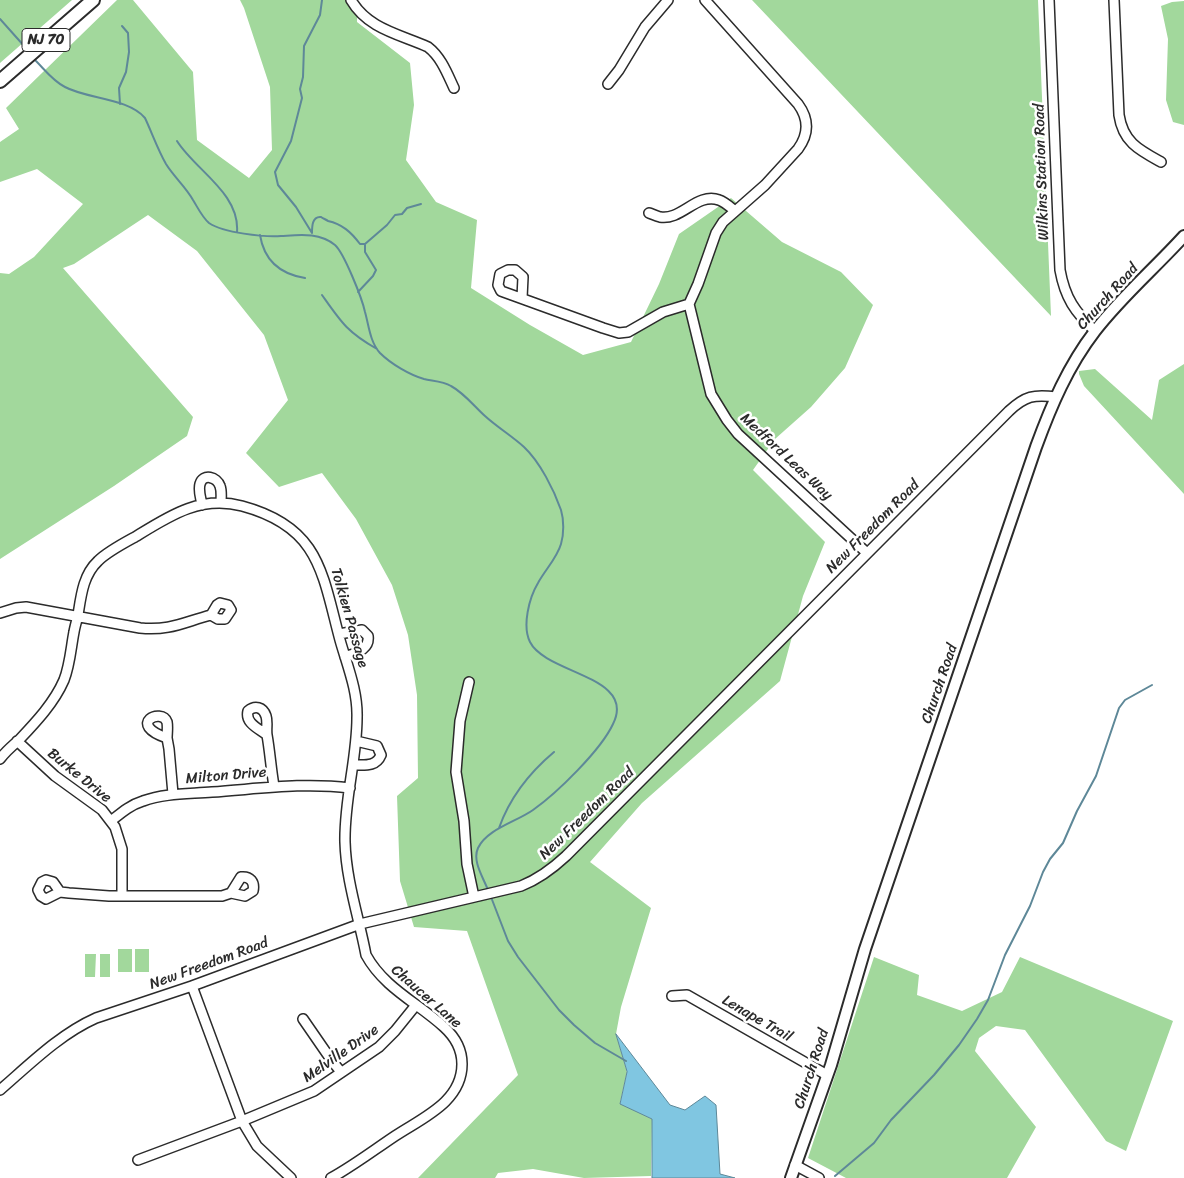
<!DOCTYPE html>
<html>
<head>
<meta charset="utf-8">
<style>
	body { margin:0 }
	canvas { display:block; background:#fff }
</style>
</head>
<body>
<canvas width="1184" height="1178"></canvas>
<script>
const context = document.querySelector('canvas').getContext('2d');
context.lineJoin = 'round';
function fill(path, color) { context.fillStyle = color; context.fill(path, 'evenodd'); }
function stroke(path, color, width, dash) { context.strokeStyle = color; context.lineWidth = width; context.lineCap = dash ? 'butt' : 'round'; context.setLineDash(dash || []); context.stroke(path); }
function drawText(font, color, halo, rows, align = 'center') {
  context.font = font + ' Sriracha,sans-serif'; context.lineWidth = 5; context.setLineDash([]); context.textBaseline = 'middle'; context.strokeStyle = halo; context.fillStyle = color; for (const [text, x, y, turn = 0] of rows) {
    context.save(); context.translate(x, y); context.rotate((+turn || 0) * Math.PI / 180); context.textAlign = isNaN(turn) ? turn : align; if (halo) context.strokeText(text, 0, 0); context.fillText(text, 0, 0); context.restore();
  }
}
const green = new Path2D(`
	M0,0H72L0,63Z
	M117,0H133L193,72L197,140L249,178L272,150L270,87L244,8L240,0H357V22L410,63L414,105L406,160L436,202L477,220L471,288L530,325L583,355L631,342L659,284L679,234L731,198L782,242L841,272L873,305L845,368L811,407L775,439L753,470L825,542L803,596L780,681L642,803L590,862L651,908L621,1007L616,1034L627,1072L620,1103L652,1119L651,1176L584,1178L533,1169L498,1173L495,1178H418L518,1075L467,931L414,927L400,881L397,796L418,778L417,695L408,635L392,585L356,519L322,473L279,487L246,453L288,400L264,335L197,251L148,215L74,264L63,268L193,417L187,436L114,486L0,559V273L9,274L34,257L83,204L37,169L0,182V142L19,129L6,108Z
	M752,0H1038L1051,316Z
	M1184,1V125L1173,122L1166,100L1168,39L1161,6L1172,2Z
	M1184,364V494L1084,386L1079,374V371L1095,369L1152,420L1159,380Z
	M118,949H132V972H118Z
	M135,949H149V972H135Z
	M85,954H96L95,977H85Z
	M100,954H110V977H100Z
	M874,957L919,975L917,995L962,1011L1002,992L1020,957L1173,1021L1126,1151L1106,1141L1025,1030L996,1026L979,1038L975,1051L1036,1127L1007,1178H846L808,1158Z`);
const water = new Path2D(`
	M616,1034L670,1105L685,1110L705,1096L716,1105L720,1174L735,1178H652V1119L620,1104L627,1072Z`);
const stream = new Path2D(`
	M0,19L25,47
	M36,61C45,70 53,81 65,87C87,99 128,98 145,118C152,133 158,150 166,164C174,177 186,187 193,200C198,208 202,217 209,223C224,233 263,237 281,236C299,235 319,232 335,245C344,253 362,298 365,312C369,326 370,342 380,353C391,364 410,375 424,379C433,381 443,381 451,386C464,393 474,406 485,416C497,427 512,436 524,447C540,462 554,490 561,510C564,520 564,534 561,544C557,558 545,570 538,583C529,598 522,626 530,642C546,674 637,676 613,724C601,750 557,793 533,810C516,822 487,829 478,848C472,861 483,877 488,890
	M120,104L119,88L126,72L129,52L128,33L122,26
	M177,141C195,170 240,193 237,232
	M312,233L296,207L278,185L275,172L291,141L302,98L300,89L303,77L304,46L320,15L322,0
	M312,233C312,227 312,216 321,217C322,218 327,220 328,221C342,224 351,232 360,244H365
	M260,235C264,260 280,274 305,278
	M365,244L387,225L395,215L402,214L407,208L421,204
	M358,292L373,276L376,270L365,252V245
	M322,295C341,322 347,332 377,349
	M499,828C510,797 529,773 554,752
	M491,897L508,941L518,957L559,1010L574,1025L595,1043L626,1061
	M835,1176L874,1143L891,1120L934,1075L959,1045L977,1019L988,1000L1005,955L1030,906L1043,872L1050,859L1063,843L1077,811L1096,776L1119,708L1125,700L1152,685`);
const minor = new Path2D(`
	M351,0C368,29 399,34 428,47C441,57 447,73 454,88
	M705,0L798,104C809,119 809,134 798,149L765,185L723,222L716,233L698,284L689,304L711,394L727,420L738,434L867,553
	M1049,0L1060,270C1065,298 1075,312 1095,331
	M1114,0L1119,115C1123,142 1139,150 1161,162
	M608,84L619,70L645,27L668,0
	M649,213C652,214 656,216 660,217C681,221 697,192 719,200C725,202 730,207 735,211
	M522,298L523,277L515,270H508L500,274L498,285L501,291L603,328L619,333L628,332L663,312L689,304
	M202,505C201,498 198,491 200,484C203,473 217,477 220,486C222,491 221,498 221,503
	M0,613L16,608L26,607L140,628C170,631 184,622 211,615L218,619H225L231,610L228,605L220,603L217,605L211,615
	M339,634L362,630L368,636C370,650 355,653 345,657
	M469,682L460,721L456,772L464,821L467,864L474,897
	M267,735C258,728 245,723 248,711C255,705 263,707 266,716C268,722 266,729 267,735C270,752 271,769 274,786
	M167,738C167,734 168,727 167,722C162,707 126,724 167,738L169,749L173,794
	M17,741L55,776L102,810L115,827L122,849V896
	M0,759C5,752 12,746 19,740C36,722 54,703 64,680C70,665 71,647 74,632C75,626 77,620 78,615C81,596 83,575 98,561C107,552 124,543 135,537C169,516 200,495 242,506C320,527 322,573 340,640C347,665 358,691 357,718C357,759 344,800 345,842C346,880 359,918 366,955C384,988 418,1003 444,1027C455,1037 462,1050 462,1064C462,1102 422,1118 395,1136C374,1150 353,1166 331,1178
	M354,765C365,765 376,767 381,755L377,746L356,741
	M111,821C121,813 130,805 143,801C165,793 189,794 212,792C258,789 303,782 350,788
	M60,892L46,899L41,896L38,890L42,882L46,880L53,882L60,892L69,893L109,896H222L231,893L245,896L253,891C255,882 250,876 241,877L231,893
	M192,986L242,1121L257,1146L291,1178
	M672,996L687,995L827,1075
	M303,1019L332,1061L341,1072
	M0,1090C30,1064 60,1034 96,1018L192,986L360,924L521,886C539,879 552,869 566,856L1009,411C1025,396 1034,394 1056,397
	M138,1160L242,1121L314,1091L379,1047L395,1031L416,1005
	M795,1165L819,1178`);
const major = new Path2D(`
	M791,1178L831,1065L865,949L1036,447C1051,406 1068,366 1095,331C1121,297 1155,268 1184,236`);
const highway = new Path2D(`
	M0,81L93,0`);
const shields = [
	[46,40,48]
];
const shieldNames = [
	["NJ 70",46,40]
];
const streetNames = [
	["Wilkins Station Road",1042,172,-92],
	["Church Road",1108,297,-48],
	["Medford Leas Way",786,457,43],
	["New Freedom Road",873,527,-45],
	["Tolkien Passage",349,618,74],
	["Church Road",940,684,-71],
	["Burke Drive",79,776,39],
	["Milton Drive",226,776,-5],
	["New Freedom Road",587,814,-44],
	["New Freedom Road",209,964,-20],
	["Chaucer Lane",426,997,41],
	["Lenape Trail",757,1019,30],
	["Melville Drive",341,1054,-35],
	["Church Road",812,1069,-72]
];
fill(green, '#a2d89c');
fill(water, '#80c6e1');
stroke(water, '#5e8898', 1);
stroke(stream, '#5e8898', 2);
stroke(minor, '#2b2b2b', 12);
stroke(major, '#2b2b2b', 14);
stroke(highway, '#2b2b2b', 16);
stroke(minor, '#fff', 9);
stroke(major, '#fff', 10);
stroke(highway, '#fff', 12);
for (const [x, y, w] of shields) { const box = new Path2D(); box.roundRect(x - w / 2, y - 11.5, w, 23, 4); context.fillStyle = '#fff'; context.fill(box); stroke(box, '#2b2b2b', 1); }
drawText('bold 14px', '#2b2b2b', null, shieldNames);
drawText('15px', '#2b2b2b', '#fff', streetNames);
</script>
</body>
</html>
